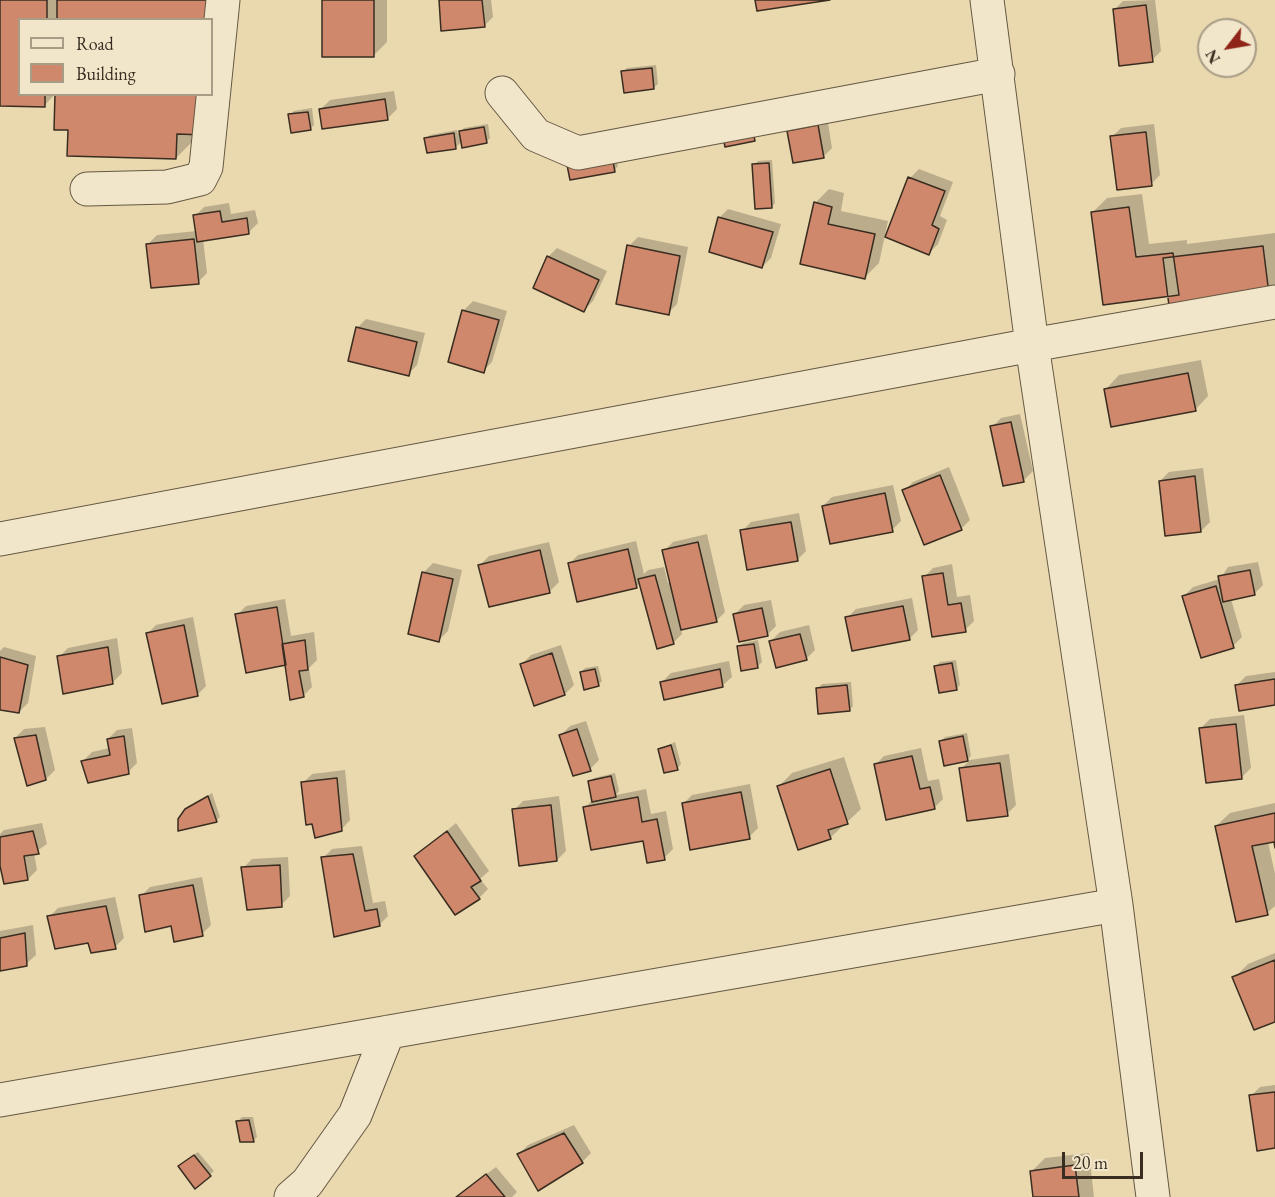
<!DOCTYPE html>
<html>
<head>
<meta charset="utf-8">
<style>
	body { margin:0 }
	#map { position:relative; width:1275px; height:1197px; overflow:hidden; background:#ead8ae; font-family:"EB Garamond",serif }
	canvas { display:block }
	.legend { position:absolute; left:18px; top:18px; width:195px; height:78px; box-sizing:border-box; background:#f1e6ca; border:2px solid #a79c86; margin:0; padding:8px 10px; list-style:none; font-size:18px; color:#382d20 }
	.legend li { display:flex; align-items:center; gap:12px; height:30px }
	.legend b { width:30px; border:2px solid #a79c86 }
	.north { position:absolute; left:1197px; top:18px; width:60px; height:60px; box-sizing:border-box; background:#f1e6ca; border:2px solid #a79c86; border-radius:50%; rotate:239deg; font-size:16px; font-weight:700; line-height:24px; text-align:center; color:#382d20 }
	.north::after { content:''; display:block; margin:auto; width:21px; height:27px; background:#8f2418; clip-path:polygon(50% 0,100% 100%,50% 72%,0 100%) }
	.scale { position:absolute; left:1062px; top:1152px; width:81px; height:27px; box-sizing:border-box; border:3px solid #382d20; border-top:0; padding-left:8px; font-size:18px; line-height:21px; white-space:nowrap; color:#382d20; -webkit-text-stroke:4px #f1e6ca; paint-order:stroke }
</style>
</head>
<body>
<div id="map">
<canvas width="1275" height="1197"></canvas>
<ul class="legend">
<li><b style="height:8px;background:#f1e6ca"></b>Road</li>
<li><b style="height:16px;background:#cf886b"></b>Building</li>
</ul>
<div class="north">N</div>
<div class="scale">20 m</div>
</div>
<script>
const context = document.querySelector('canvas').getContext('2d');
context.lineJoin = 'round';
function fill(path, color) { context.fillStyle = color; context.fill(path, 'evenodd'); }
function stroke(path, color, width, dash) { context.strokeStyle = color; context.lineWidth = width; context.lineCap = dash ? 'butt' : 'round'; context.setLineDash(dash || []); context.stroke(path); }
const shadow = new Path2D(`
	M0,0H224L221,116L203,134L194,133V140L176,158L69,155V129L56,128L57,94H212V20H20V94H55L44,106L0,104Z
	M323,0H387V42L373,56Z
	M440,0H491L493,17L484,26Z
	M1155,0L1161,51L1152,60L1114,10L1123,1Z
	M656,65L658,84L653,88L623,72L627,68Z
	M394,91L397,109L388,118L321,109L330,100Z
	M312,108L314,125L310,129L290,115L294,111Z
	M827,117L832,148L823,157L788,131L797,122Z
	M488,124L490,138L486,142L462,141L456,147L426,139L430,135L457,130L458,134L464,128Z
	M1154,124L1160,175L1151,184L1112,137L1121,128Z
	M616,153L618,166L614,171L571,178Z
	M772,160L775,203L771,207L754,165L758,161Z
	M919,169L953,182L940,216L947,220L938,244L929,253L910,178Z
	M829,189L844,193L841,211L888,221L879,263L865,277L802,263L815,203Z
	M1142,194L1149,244L1187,240V244L1275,233V286L1269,292L1169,295L1093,212L1107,198Z
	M229,203L231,214L255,210L258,223L249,232L203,239L207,273L198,282L148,244L157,235L197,231L195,216L204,207Z
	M728,209L781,224L771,258L762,267L719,218Z
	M638,237L688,247L677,304L668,313L629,246Z
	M557,248L607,271L593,301L584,310L548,257Z
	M473,301L507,311L492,362L483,371L450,361L464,310Z
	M366,319L425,333L417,365L408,374L357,328Z
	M1201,360L1208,396L1195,410L1106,389L1119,375Z
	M1020,414L1033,471L1024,480L992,427L1001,418Z
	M949,467L970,520L961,529L904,491L913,482Z
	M1203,468L1210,522L1201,531L1160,481L1169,472Z
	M893,485L901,521L892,530L823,506L832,497Z
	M799,513L806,551L797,560L742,531L751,522Z
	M707,534L725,612L716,621L681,629L682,634L673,643L640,583L636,587L569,564L578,555L636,541L644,574L648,570L664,567L668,583L671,582L664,551L673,542Z
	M549,542L559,582L550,591L480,565L489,556Z
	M1258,562L1263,585L1254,594L1231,599L1242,637L1233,646L1184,596L1193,587L1220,579L1228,567Z
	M433,563L462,570L448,631L439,640L410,633L424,572Z
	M952,564L957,597L970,595L974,621L965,630L924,577L933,568Z
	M912,598L918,630L909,639L847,618L856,609Z
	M285,599L291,636L314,632L317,660L309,668L312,687L303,696L287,664L237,615L246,606Z
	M771,600L776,626L767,635L735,614L744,605Z
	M193,617L206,686L197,695L147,634L156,625Z
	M809,625L815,650L806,659L771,641L780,632Z
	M117,638L122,673L113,682L59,657L68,648Z
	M758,640L762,662L758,666L738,647L743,643Z
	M561,645L574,685L565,694L535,704L522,664L531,655Z
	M4,647L36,656L28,703L19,712L0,708V651Z
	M956,660L960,685L956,689L936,666L940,662Z
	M729,661L732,677L722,686L662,682L671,673Z
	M598,666L602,681L598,685L581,672L585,668Z
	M1275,672V704L1237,685L1246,676Z
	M851,682L853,706L849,710L818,688L822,684Z
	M1244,715L1251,768L1242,777L1201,728L1210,719Z
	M586,721L599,760L590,769L561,735L570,726Z
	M45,727L55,770L46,779L15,738L24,729Z
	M132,728L137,763L128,772L83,761L92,752L110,748L108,739L117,730Z
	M967,733L971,756L967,760L941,741L945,737Z
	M675,742L681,764L677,769L660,749Z
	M921,748L928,781L939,779L943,799L934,808L875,765L884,756Z
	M1009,754L1016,805L1007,814L961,769L970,760Z
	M844,757L861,809L830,838L779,786L792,773Z
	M345,770L350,820L341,830L314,822L303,783L312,774Z
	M615,773L619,791L616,795L646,789L651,814L666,811L673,849L664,858L644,839L585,808L593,799L589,782L594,778Z
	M750,784L758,828L749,837L683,804L692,795Z
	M212,793L220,817L216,821L186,810Z
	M559,796L566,851L557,860L514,810L523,801Z
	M1275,803V841L1268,842L1275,874V906L1267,913L1216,826L1230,813Z
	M42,823L47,844L34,853L37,870L28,879L0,859V834L4,830Z
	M456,823L489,871L480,879L488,889L479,898L416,857Z
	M362,846L373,903L385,901L388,916L379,925L335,935L323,858L332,849Z
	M288,857L290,896L281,905L243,868L252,859Z
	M202,877L211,925L202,934L172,924L141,896L150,887Z
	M115,897L124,938L115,947L89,941L49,917L58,908Z
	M33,925L36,955L26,964L0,969V931Z
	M1275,953V1020L1234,978L1248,964Z
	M1275,1085V1147L1251,1096L1260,1087Z
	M242,1117H253L257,1137L253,1141L238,1121Z
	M574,1125L591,1153L582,1162L519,1154L528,1145Z
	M198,1152L214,1171L195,1187L184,1162Z
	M1089,1153L1094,1197H1034L1031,1172L1045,1158Z
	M496,1167L517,1192L512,1197H456Z`);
const building = new Path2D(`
	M0,0H47V20H20V94H45V107L0,106Z
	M57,0H207V20H57Z
	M322,0H374V57H322Z
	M439,0H482L485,27L441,31Z
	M755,0H830L757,11Z
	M1146,5L1153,62L1119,66L1113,9Z
	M652,68L654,89L624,93L621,71Z
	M55,94H205L204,135L177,134L176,159L67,156L68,130H54Z
	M385,99L388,120L322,129L319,109Z
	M308,112L311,130L291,133L288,114Z
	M818,125L824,158L793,163L787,131Z
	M752,126L755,141L725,147L722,132Z
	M484,127L487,143L462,148L459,131Z
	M1146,132L1152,186L1117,190L1110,136Z
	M454,133L456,149L427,153L424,138Z
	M612,156L615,172L570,180L567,165Z
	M769,163L772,208L755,209L752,164Z
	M908,177L945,191L932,225L939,229L929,255L885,237Z
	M814,202L832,207L828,224L875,234L865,279L800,264Z
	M1129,207L1136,257L1173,253L1179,295L1103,305L1091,212Z
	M220,211L222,222L247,218L249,234L197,242L193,215Z
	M718,217L773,232L762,268L709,252Z
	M194,239L199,284L151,288L146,244Z
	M627,245L680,256L669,315L616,304Z
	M1263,246L1269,294L1169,306L1163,258Z
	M547,256L599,280L584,312L533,288Z
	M462,310L499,320L484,373L448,362Z
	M356,327L417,342L409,376L348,361Z
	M1188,373L1196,411L1111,427L1104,389Z
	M1011,422L1024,482L1003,486L990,426Z
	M940,475L962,530L924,545L902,490Z
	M1195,476L1201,532L1165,536L1159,481Z
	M885,493L893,532L830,544L822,506Z
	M791,522L798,561L747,570L740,530Z
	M698,542L717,622L681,630L662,550Z
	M628,549L637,588L577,602L568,563Z
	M540,550L550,593L489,607L478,565Z
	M1250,570L1255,595L1223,602L1218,576Z
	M422,572L453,579L439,642L408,634Z
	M943,573L948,605L961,603L966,632L932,637L922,576Z
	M655,575L674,644L657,649L638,579Z
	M1216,586L1234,648L1201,658L1182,596Z
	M903,606L910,640L852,651L845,617Z
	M277,607L286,665L246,673L235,614Z
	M762,608L768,636L739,642L733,614Z
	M184,625L198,696L162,704L146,633Z
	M800,634L807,660L776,668L769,641Z
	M305,640L308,670L299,671L304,697L290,700L282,644Z
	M754,644L758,668L741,671L737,646Z
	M108,647L113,684L63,694L57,656Z
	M552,653L565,695L534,706L520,664Z
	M0,657L28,665L19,713L0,710Z
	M952,663L957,690L939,693L934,666Z
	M595,669L599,686L584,690L580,672Z
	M720,669L723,687L664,700L660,682Z
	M1275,679V705L1239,711L1235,685Z
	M847,685L850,711L818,714L816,688Z
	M1236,724L1242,779L1206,783L1199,728Z
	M577,729L591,771L573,776L559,735Z
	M36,735L46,780L27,786L14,738Z
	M124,736L129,774L88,783L81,761L110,755L107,739Z
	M963,736L968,761L944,766L939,741Z
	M671,745L678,770L664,773L658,749Z
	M912,756L920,789L930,787L935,809L886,820L874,764Z
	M1000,763L1008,816L967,821L959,768Z
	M830,769L848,824L828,830L831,839L798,850L777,786Z
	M611,776L616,797L592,802L588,781Z
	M337,778L342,831L315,838L312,824L306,825L301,782Z
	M741,792L750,839L690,850L682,803Z
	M208,796L217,822L178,831V819L185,809Z
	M638,797L642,822L657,819L665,860L647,863L643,841L591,850L583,807Z
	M551,805L557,861L519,866L512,809Z
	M1275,813V848L1274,842L1252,846L1268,915L1236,922L1215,826Z
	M33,831L39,854L24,856L28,880L4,884L0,866V837Z
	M447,831L481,881L471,887L480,899L455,915L414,856Z
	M353,854L365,911L377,909L380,926L334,937L321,857Z
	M280,865L282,907L247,910L241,867Z
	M193,885L203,936L174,942L171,926L145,932L139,895Z
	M106,906L116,949L91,953L88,943L55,949L47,916Z
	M25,933L27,966L0,971V938Z
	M1275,960V1022L1254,1030L1232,977Z
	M1275,1092V1148L1257,1151L1249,1095Z
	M249,1120L254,1142H240L236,1121Z
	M564,1133L583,1163L538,1191L517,1154Z
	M194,1155L211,1176L195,1189L178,1166Z
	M1075,1165L1079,1197H1033L1030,1171Z
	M486,1174L505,1197H456Z`);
const minor = new Path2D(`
	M987,0L1032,345L1116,905L1153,1197
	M502,93L536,135L578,153L998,74
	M87,189L167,187L200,179L206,167L223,0
	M0,539L1032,345L1275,302
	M0,1100L1116,905
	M291,1197L307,1183L355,1115L388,1032`);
fill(shadow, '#0003');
fill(building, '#cf886b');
stroke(building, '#382d20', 1.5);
stroke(minor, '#645844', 35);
stroke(minor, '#f1e6ca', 33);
</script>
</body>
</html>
